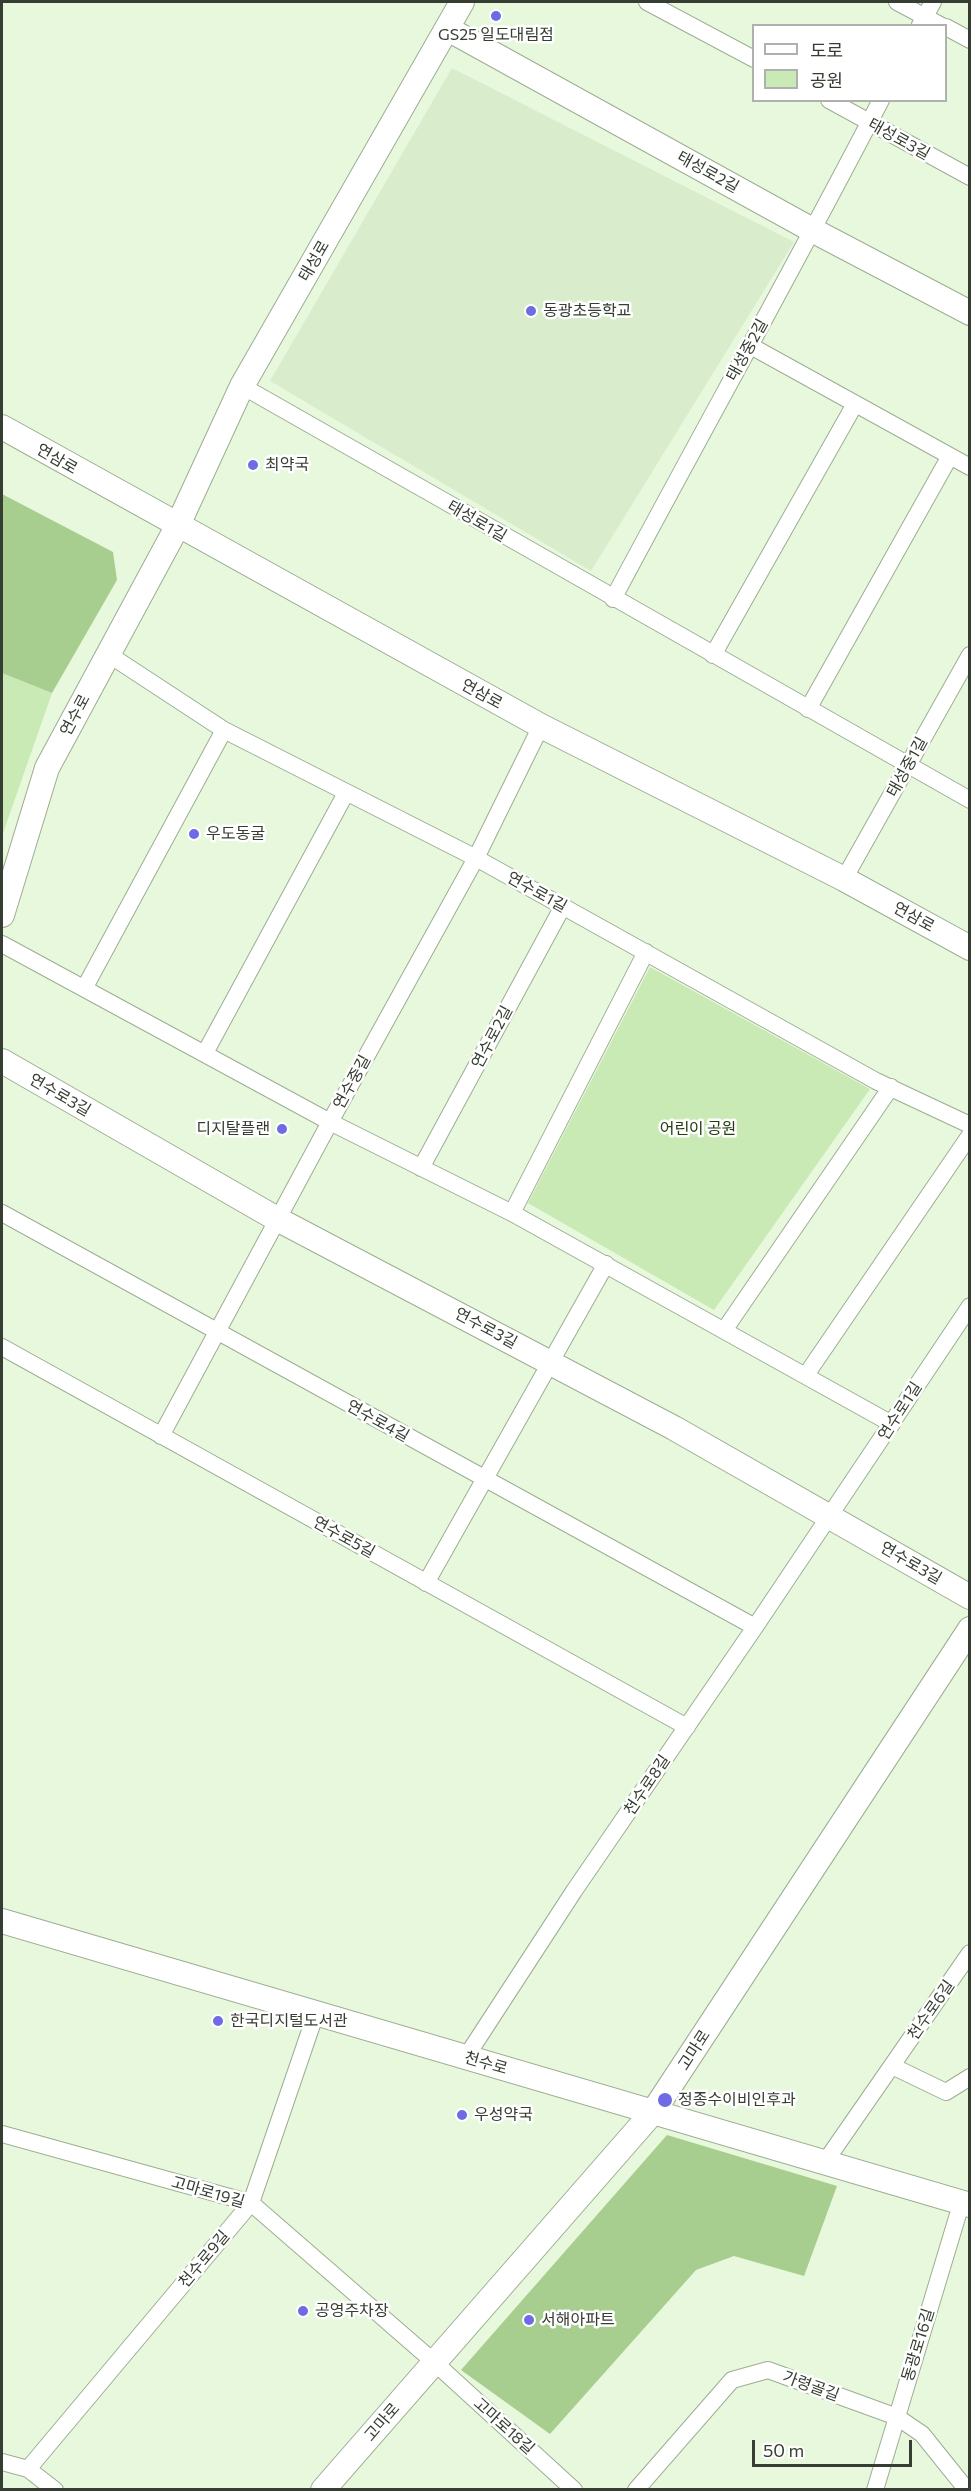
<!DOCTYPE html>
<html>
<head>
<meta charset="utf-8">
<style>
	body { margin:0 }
	#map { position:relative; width:971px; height:2491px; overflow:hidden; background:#e7f8dc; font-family:Commissioner,"Noto Sans KR",sans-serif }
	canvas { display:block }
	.frame { position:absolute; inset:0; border:3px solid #363d32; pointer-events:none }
	.legend { position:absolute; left:752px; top:24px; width:195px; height:78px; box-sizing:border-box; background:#fefffe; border:2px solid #aeb1ac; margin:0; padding:8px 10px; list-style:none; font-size:18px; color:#363d32 }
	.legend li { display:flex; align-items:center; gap:12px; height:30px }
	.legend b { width:30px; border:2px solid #aeb1ac }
	.scale { position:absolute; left:752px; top:2440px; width:160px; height:27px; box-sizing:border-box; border:3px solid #363d32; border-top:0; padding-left:8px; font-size:18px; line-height:21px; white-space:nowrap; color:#363d32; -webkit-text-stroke:4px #fefffe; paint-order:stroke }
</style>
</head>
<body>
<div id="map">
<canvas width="971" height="2491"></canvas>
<div class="frame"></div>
<ul class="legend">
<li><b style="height:8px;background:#fff"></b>도로</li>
<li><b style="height:16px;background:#c9e9b5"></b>공원</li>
</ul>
<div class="scale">50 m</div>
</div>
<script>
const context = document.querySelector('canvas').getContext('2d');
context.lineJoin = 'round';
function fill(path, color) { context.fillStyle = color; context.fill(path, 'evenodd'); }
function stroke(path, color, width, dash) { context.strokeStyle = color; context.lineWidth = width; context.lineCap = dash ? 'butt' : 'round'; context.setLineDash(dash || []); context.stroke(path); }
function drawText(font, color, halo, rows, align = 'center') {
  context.font = font + ' Commissioner,"Noto Sans KR",sans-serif'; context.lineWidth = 5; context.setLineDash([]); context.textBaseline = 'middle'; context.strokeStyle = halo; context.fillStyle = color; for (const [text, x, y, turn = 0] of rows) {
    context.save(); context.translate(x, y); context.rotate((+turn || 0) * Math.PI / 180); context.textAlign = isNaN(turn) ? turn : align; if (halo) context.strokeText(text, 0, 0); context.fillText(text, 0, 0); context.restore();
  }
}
const built = new Path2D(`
	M452,68L794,242L591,571L270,381Z`);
const green = new Path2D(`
	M2,673L52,693L2,836Z
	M650,967L870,1089L714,1310L528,1203Z`);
const forest = new Path2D(`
	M2,494L113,552L117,580L52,693L2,673Z
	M667,2135L837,2186L804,2276L734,2256L696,2270L550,2434L461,2370Z`);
const street = new Path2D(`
	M647,2L754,59
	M897,2L942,26
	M920,25L933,2
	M946,27L970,40
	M829,100L970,177
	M749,345L970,467
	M242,386L970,800
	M613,599C702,432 794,268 881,100
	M108,654L224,730L476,858L876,1081L970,1125
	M713,655L855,404
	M808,709L950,456
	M844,879L970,655
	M2,944L330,1122L512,1213
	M646,952L512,1213L892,1424
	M85,987L224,730
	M205,1053L346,793
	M421,1168L563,906
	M2,1213L755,1627
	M725,1329L891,1087
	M2,1347L687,1727
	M806,1375L970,1135
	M161,1436L330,1122L476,858L541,726
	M426,1583L606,1264
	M466,2057L574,1891L755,1627L970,1306
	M892,2066L946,2092L970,2077
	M2,2134L251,2203L434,2362L574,2490
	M825,2162L970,1953
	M2,2462L28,2469L55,2490
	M28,2469L251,2203L316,2013
	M636,2490L732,2380L768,2370L897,2417L922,2434L967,2490
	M875,2490L962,2201`);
const secondary = new Path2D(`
	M448,29L814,231L970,313
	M2,427L541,726L844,879L970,948
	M2,915L47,768L177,527L242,386L462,2
	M2,1061L277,1219L674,1428L970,1597
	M2,1921L970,2205
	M323,2490L653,2112L970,1629`);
const markers = [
	[496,16,6,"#6e6be5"],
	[531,311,6,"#6e6be5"],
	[253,465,6,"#6e6be5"],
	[194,834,6,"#6e6be5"],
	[282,1129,6,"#6e6be5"],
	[218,2021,6,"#6e6be5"],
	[665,2100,8,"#6e6be5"],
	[462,2115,6,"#6e6be5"],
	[303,2311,6,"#6e6be5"],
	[529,2320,6,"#6e6be5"]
];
const poiNames = [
	["GS25 일도대림점",496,35,"center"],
	["동광초등학교",543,311],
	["최약국",265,465],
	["우도동굴",206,834],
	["디지탈플랜",270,1129,"right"],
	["한국디지털도서관",230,2021],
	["정종수이비인후과",678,2100],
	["우성약국",474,2115],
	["공영주차장",315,2311],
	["서해아파트",541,2320]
];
const streetNames = [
	["태성로3길",899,139,29],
	["태성로2길",708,172,29],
	["태성로",314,261,-60],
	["태성중2길",747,350,-61],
	["연삼로",57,459,30],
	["태성로1길",477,521,30],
	["연삼로",482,694,29],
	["연수로",75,715,-62],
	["태성중1길",907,767,-61],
	["연수로1길",537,892,29],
	["연삼로",914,917,29],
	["연수로2길",492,1037,-62],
	["연수중길",352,1082,-61],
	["연수로3길",60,1095,30],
	["연수로3길",486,1328,28],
	["연수로1길",900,1411,-57],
	["연수로4길",378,1421,29],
	["연수로5길",344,1537,29],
	["연수로3길",911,1563,30],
	["천수로8길",647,1785,-56],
	["천수로6길",931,2010,-55],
	["고마로",694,2050,-57],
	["천수로",486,2063,16],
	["고마로19길",208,2192,16],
	["천수로9길",204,2259,-50],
	["동광로16길",918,2345,-73],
	["가령골길",811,2386,20],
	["고마로",382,2422,-49],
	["고마로18길",504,2426,42]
];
const parkNames = [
	["어린이 공원",698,1129]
];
fill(built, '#d9edcc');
fill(green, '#c9e9b5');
fill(forest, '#a7ce8e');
stroke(street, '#9dad93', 18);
stroke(secondary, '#9dad93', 26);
stroke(street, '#fff', 16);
stroke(secondary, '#fff', 24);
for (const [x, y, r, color] of markers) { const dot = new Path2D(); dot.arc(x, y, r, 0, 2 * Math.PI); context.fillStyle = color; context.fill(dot); stroke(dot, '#fefffe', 2); }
drawText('16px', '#363d32', '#fefffe', poiNames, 'left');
drawText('16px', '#363d32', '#fefffe', streetNames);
drawText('16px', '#253d11', '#fefffe', parkNames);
</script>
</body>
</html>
